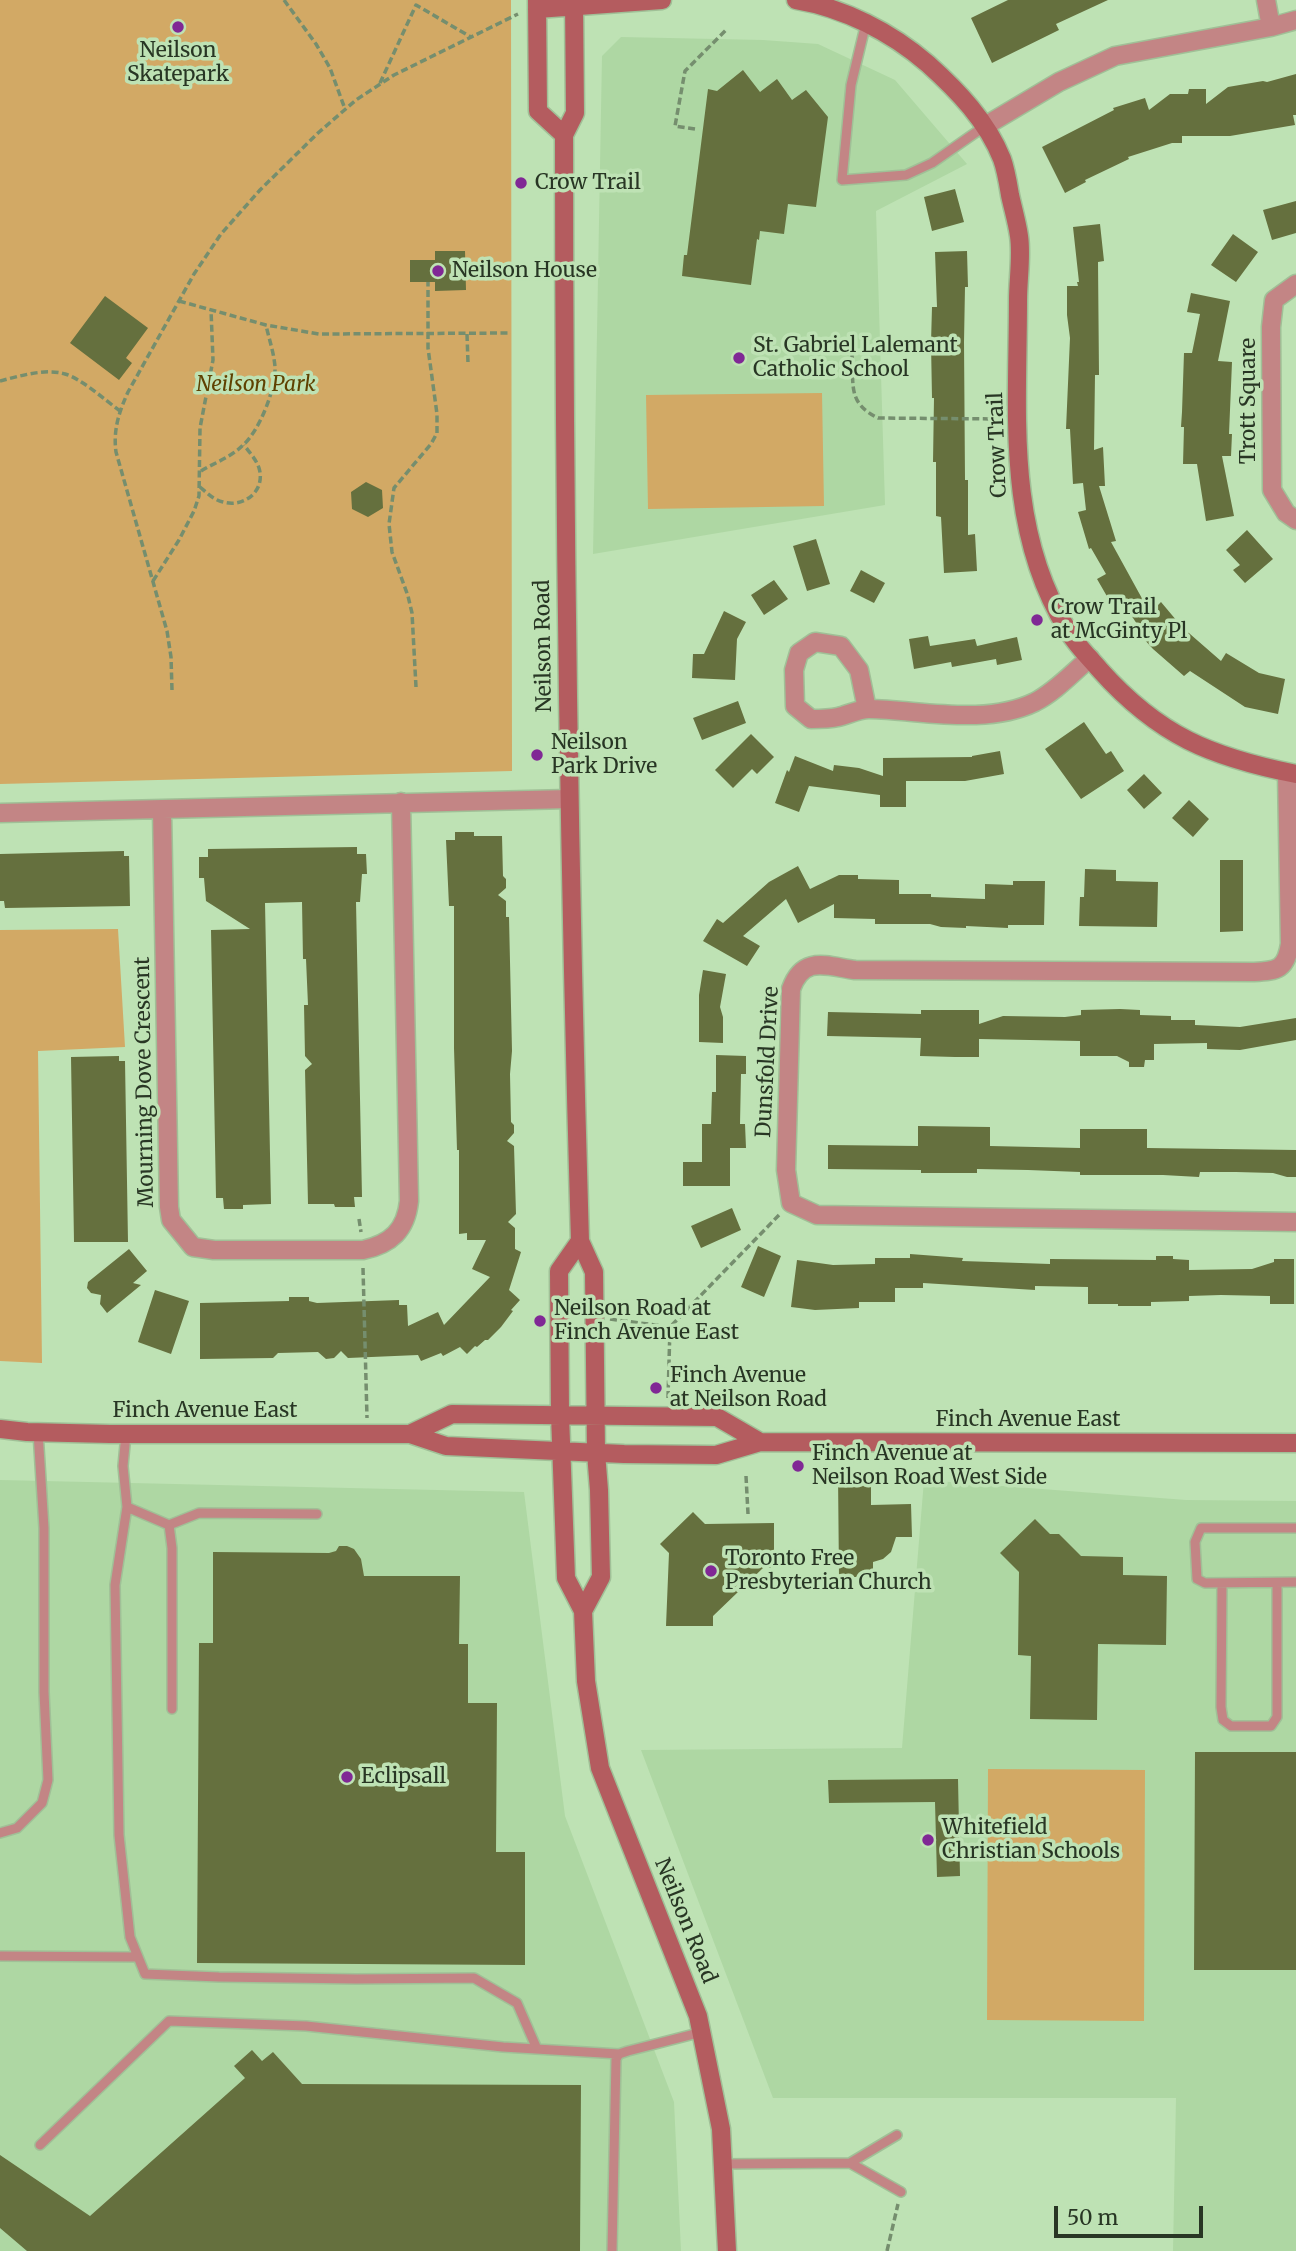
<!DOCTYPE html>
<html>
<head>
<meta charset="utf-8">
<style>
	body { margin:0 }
	#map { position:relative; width:1296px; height:2251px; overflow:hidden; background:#bee2b4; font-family:Merriweather,serif }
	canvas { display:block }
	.scale { position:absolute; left:1054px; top:2206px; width:149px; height:32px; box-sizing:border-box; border:4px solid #283624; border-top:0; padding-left:9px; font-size:21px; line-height:24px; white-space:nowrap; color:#283624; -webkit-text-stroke:5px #bee2b4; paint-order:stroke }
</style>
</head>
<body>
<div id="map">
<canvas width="1296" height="2251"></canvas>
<div class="scale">50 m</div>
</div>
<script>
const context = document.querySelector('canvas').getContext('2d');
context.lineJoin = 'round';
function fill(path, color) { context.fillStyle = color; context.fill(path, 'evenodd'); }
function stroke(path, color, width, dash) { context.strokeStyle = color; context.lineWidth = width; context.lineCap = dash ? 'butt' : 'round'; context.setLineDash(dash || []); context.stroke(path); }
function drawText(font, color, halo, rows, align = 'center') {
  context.font = font + ' Merriweather,serif'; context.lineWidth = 7; context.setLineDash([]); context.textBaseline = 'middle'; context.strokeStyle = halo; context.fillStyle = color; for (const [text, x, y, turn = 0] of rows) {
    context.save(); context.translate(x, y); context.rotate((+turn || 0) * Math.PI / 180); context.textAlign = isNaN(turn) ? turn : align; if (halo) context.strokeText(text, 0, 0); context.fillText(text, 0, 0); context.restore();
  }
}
const built = new Path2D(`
	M621,37L763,40L818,44L895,80L967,164L876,211L885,505L593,554L602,56Z
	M0,1480L524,1492L565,1816L674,2102L681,2251H0Z
	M924,1480L1186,1500L1296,1501V2251H1173L1176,2098H773L641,1750L902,1748Z`);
const green = new Path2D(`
	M0,0H511L512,771L0,784Z
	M822,393L824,506L648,509L646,395Z
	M118,929L125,1047L38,1051L42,1363L0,1361V930Z
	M988,1769L1145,1770L1144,2021L987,2020Z`);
const building = new Path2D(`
	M1008,0H1108L1056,24L1059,30L992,63L971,18Z
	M743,70L760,92L777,79L792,100L806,90L828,117L816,207L788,204L784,234L760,231L759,240L757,239L751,285L682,276L684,255H687L708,89L717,91Z
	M1296,74V115H1293L1295,125L1230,136H1182V143H1172L1128,157L1129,159L1085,180L1086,182L1065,193L1042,147L1114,110L1113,108L1145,98L1149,110L1170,94H1188L1189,89H1206V104L1228,87L1263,81L1267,82Z
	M955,189L964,222L932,231L924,197Z
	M1296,201V233L1272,240L1263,210Z
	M1100,224L1104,261L1098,262L1099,375H1095L1094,450L1103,447L1105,486H1099L1116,541L1111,542L1150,613L1161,602L1182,627L1221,661L1226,653L1259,673L1285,679L1278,714L1245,707L1190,671L1184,676L1153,649L1133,627L1137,624L1121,600L1112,605L1097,579L1106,574L1091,548L1089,549L1078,512L1086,510L1083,483L1073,484L1070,429H1066L1070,338L1067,315V286H1078L1077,282H1079L1073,227Z
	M1233,234L1258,252L1236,282L1211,265Z
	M435,251H465L466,290L435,291V282H410V260H435Z
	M967,251L968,287H965L964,342L965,480H968V535L975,534L977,571L944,573L941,517L936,516V462H933L934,398H932L931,343L932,307H937L935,252Z
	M1191,293L1230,301L1218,361L1232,362L1229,434H1232L1231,456H1222L1234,516L1206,521L1197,464H1183L1184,427H1181L1182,412L1184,353H1192L1200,314L1187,312Z
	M105,296L148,328L126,358L132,363L119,380L70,343Z
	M366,482L382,490L383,508L368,517L352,509L351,492Z
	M1247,530L1273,559L1245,583L1233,570L1240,565L1226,550Z
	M816,539L830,584L807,591L793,546Z
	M861,570L885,583L874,603L850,591Z
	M774,580L788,599L764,615L751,595Z
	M724,611L746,622L737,639L735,680L692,678L693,654H704Z
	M928,636L930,646L975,639L977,646L1017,637L1022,660L997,665L996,659L952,667L951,662L914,669L909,639Z
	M738,701L746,723L702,740L693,718Z
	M1084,722L1106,754L1111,751L1124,771L1081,799L1045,749Z
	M751,734L774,757L757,774L752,769L733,788L715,770Z
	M1000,751L1004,774L965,781H906V807H880V795L809,786L799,812L775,803L787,770L789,772L795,756L833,771L834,765L859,768L883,776V758L972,757V756Z
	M1144,774L1162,793L1144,809L1127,790Z
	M1189,800L1209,819L1193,837L1172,818Z
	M455,832H474V836H502L503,876L506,879V888L498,895L506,901V917H509L512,1051L510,1074L511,1122L514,1125V1133L507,1141L514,1146L516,1214L508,1222L515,1228V1249L521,1252L509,1290L520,1300L511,1310L513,1311L501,1327L488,1340H485L477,1347L475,1346L467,1354L460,1347L443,1356L441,1353L421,1361L418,1355L348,1358L341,1351L334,1358L326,1359L318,1352L278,1353L273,1358L200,1359V1303L289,1301V1297H309V1301L317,1303L399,1300V1305H407L408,1326L438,1312L444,1325L490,1277L472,1269L486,1240H467V1233L459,1234V1150H457L454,1048V906H449L446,840H455Z
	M357,847V854H366L367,874H362L360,902H356L362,1197H354L355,1207H335L334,1204H308L305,1070L312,1064L305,1056L304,1005H308L306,959H303L302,902L265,903L271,1204L243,1205V1209H224L223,1198H216L211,930L250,929L206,901L204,878H199V857H208V849Z
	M124,851V856H129L130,906L5,908L4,901H0V854Z
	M1220,860H1243V931L1220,932Z
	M798,866L810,889L839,875H858V879L899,880V894H931V897L985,899V884L1013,885V881H1045L1044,925H1008V928L966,926V928L941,927L930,924H875V919L834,918V904L798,923L786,899L743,936L760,946L747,966L703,941L717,919L723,923L769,882Z
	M1085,869L1116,870V881L1158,882L1157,927L1079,926L1080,897H1084Z
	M703,970L726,974L720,1007L723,1017V1043L699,1042V995Z
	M1120,1009L1140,1010V1015L1171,1016V1020H1195V1025L1240,1027L1296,1018V1040L1240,1050L1207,1049V1043L1154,1044V1060H1145L1144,1067H1129V1062L1117,1056H1080V1041L979,1039V1057H955L920,1056L921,1038L827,1036L828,1012L921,1014V1010H979V1024L1003,1016L1065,1017L1081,1015V1010Z
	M716,1055L746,1056V1074H741L740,1124H745L746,1148H730V1186H683V1162H702V1124H711L712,1092H716Z
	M119,1056V1061H125L128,1242H74L71,1057Z
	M918,1126L990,1127V1146L1080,1148V1129H1147V1148L1296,1150V1177H1287L1273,1173L1236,1172H1200L1199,1177L1163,1175H1080V1172L1028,1170L977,1169V1173H921V1170L828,1169V1145L918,1146Z
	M732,1208L741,1230L701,1248L691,1226Z
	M758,1246L781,1256L764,1297L741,1287Z
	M129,1249L147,1271L133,1283L141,1285L107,1313L100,1304L101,1295L91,1293L87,1288L88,1282Z
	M910,1254L963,1258L962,1261L1050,1264V1259L1156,1260V1256H1173V1259L1189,1260V1270L1252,1269L1274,1262V1259H1294V1304H1270V1296L1221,1295L1189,1296V1301L1151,1302V1306H1118V1304H1088V1287L1035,1286V1290L923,1283V1288H895V1302H859V1308L815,1310L791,1307L797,1260L833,1265L875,1264V1258H910Z
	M155,1290L189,1301L171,1354L138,1342Z
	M838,1474H871V1505L911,1504L912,1537H896L891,1552L883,1559L873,1562V1577H839Z
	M693,1512L705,1524L774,1523V1568H763L713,1616V1626H666L669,1553L660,1544Z
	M1035,1519L1050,1534H1059L1081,1556L1123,1557V1575L1167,1576L1166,1645L1098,1644L1097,1720L1030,1719L1031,1656L1018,1655L1019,1572L1000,1553Z
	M339,1546H347L354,1549L361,1559L364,1576H460L459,1644H468V1703H497L496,1852H525V1965L197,1963L199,1643H213V1552L329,1553L336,1551Z
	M1195,1752H1296V1970H1194Z
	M958,1779L960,1876L937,1877L935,1802L829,1803L828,1780Z
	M252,2050L262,2061L273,2052L302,2084L581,2085L580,2251H27L0,2228V2155L90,2216L245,2078L234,2066Z`);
const path = new Path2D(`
	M284,0L316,44L330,68L345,109
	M380,83L416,5L471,37
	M695,129L675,126L685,71L727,29
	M179,301L266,325L319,334L511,333
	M467,334L468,363
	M852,355C854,385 847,403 878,418L1001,419
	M0,381C20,376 45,368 65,374C82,379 105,400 120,411
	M201,471C214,463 231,457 242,446C259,432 276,389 275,367C274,353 269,339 266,325
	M200,487C207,493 214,500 223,502C244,508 266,491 259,468C256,459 249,452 244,445
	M153,581L179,540L194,511L199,496L200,428L213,360L211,310
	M416,687L412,613L408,596L392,552L389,524L394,488L431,444L437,433V414L428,348V282
	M172,690L171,657L167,631L116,452C113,430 119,412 128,392L194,274L221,234L260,190L318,133L356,100L394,75L518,14
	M359,1219L361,1232
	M363,1268L367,1418
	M610,1319L670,1327L779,1215
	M668,1398L670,1327
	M746,1476L748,1514
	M887,2251L898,2204`);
const lane = new Path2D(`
	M866,23L851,85L842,180L906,175L932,163L985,126
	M126,1434L123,1466L127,1507L115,1585L119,1835L130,1937L145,1974L219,1977L356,1979L474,1978L517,2003L537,2049
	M127,1507L169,1525L172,1548V1709
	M169,1525L199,1513L317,1514
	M1296,1528H1201L1195,1542L1197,1579L1205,1583L1296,1582
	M1222,1583L1221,1707L1223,1720L1231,1726H1271L1277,1717V1583
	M0,1833L17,1828L42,1803L48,1780L44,1692V1528L38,1432
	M0,1956L138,1957
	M40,2145L169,2021L306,2026L503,2047L619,2054
	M850,2163L901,2192
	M723,2164L850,2163L897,2135
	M612,2251L616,2059L619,2054L628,2051L702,2032`);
const street = new Path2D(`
	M1266,0L1271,27
	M985,126L1059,82L1115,56L1271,27L1296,20
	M1296,284L1274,300L1271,327L1272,490L1286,513L1296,520
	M867,709L859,670L841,646L815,642L799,653L794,670L795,706L811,719C819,719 829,719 838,717C847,715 859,709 869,709C921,710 986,726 1035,702C1056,691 1072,673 1090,658
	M1287,773L1290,944C1286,969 1278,971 1254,972L855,970C826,966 803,955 791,989L786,1170L791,1203L817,1215L1296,1222
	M162,810L169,1207L171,1220L193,1247L214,1250H363C391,1244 406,1230 409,1201L401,802
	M0,813L569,799`);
const secondary = new Path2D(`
	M537,0L538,111L564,135
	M574,0L575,113L564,135C564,504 569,872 580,1241L594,1272L596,1453L599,1490L601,1577L583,1611
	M796,0C844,8 891,32 928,64C958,91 987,121 1002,159C1006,170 1008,183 1010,195C1013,209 1017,222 1019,236C1022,256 1018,279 1018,300C1018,411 1005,529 1067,629C1075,644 1089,657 1100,670C1159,736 1211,757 1296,774
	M537,9L662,0
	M580,1241L559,1271L560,1415L566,1578L583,1611L586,1681L600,1768L698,2016L721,2129L727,2251
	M0,1429L27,1432L110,1434H410L446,1446L624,1454L716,1455L760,1442L1296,1443
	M410,1434L452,1414L717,1417L760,1442`);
const markers = [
	[178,27,7,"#802895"],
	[521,183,7,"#802895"],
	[438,271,7,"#802895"],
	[739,358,7,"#802895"],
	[1037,620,7,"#802895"],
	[537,755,7,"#802895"],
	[540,1321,7,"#802895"],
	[656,1388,7,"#802895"],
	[798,1466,7,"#802895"],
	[711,1571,7,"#802895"],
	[347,1777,7,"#802895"],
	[928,1840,7,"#802895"]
];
const poiNames = [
	["Neilson",178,51,"center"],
	["Skatepark",178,75,"center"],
	["Crow Trail",535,183],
	["Neilson House",452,271],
	["St. Gabriel Lalemant",753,346],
	["Catholic School",753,370],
	["Crow Trail",1051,608],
	["at McGinty Pl",1051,632],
	["Neilson",551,743],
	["Park Drive",551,767],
	["Neilson Road at",554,1309],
	["Finch Avenue East",554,1333],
	["Finch Avenue",670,1376],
	["at Neilson Road",670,1400],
	["Finch Avenue at",812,1454],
	["Neilson Road West Side",812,1478],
	["Toronto Free",725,1559],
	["Presbyterian Church",725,1583],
	["Eclipsall",361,1777],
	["Whitefield",942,1828],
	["Christian Schools",942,1852]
];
const parkNames = [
	["Neilson Park",256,385]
];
const streetNames = [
	["Trott Square",1249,401,-90],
	["Crow Trail",998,445,-92],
	["Neilson Road",544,646,-91],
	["Dunsfold Drive",768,1062,-87],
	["Mourning Dove Crescent",145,1082,-91],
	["Finch Avenue East",205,1411],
	["Finch Avenue East",1028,1420],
	["Neilson Road",685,1921,68]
];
fill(built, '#aed7a3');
fill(green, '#d2a965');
fill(building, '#65703e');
stroke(lane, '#a0c097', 12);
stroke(street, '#a0c097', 21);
stroke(secondary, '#a0c097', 21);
stroke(path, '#758e6e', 3.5, [7, 3.5]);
stroke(lane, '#c38585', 9);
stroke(street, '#c38585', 18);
stroke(secondary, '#b45c5f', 18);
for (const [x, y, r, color] of markers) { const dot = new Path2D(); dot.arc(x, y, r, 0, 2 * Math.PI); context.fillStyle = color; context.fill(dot); stroke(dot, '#bee2b4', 2.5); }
drawText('21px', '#283624', '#bee2b4', poiNames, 'left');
drawText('italic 21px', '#5f4100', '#bee2b4', parkNames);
drawText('21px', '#283624', '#bee2b4', streetNames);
</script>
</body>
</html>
